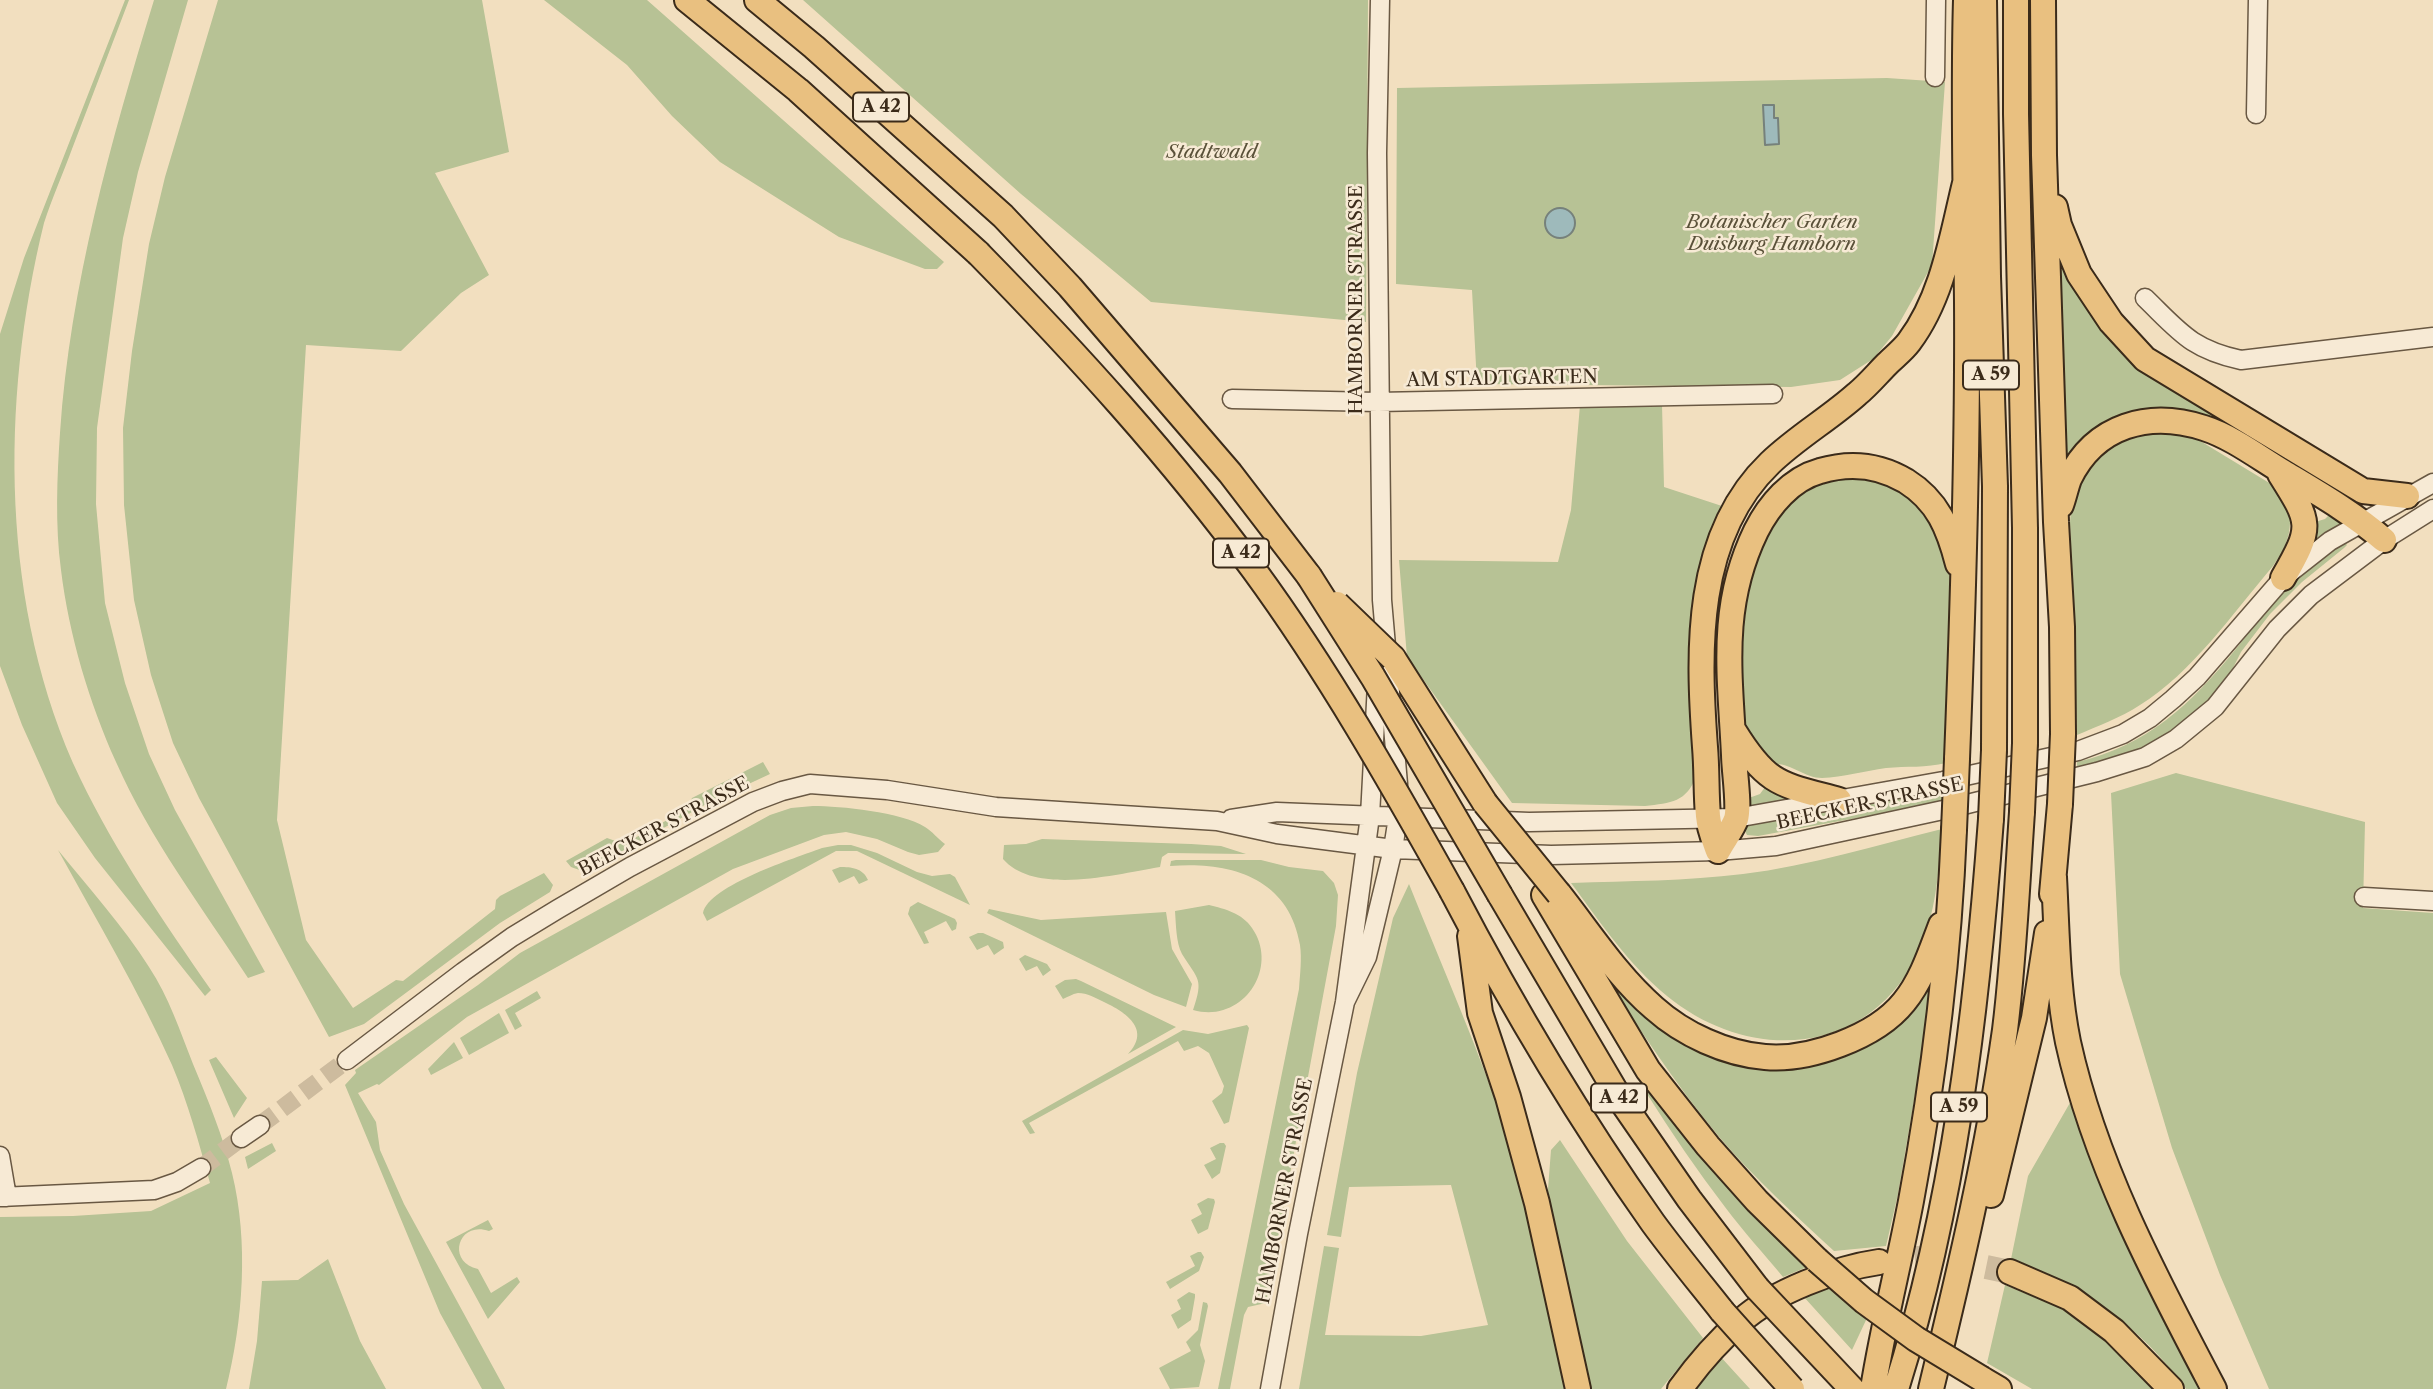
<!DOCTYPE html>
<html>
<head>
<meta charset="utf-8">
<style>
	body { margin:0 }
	canvas { display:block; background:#f2dfbf }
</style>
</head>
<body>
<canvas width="2433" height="1389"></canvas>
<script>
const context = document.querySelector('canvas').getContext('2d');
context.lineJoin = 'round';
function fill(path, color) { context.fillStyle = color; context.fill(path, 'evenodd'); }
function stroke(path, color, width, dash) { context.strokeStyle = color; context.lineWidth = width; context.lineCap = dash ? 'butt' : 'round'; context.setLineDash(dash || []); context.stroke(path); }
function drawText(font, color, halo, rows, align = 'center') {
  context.font = font + ' "Libre Caslon Text",serif'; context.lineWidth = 5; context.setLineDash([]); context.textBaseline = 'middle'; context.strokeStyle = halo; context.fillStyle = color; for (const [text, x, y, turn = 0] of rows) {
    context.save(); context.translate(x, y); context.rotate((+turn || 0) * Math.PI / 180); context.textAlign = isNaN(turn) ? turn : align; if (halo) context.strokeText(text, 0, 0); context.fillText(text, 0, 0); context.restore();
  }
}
const green = new Path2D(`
	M125,0H129C110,50 91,99 72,149C63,174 52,198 44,223C0,402 0,609 80,778C116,853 164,922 211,990L205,996L95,858L57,803L22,725L0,666V334L24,258Z
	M154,0H188L138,172L123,238L97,428L96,504L105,603L125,683L149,754L175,810L265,972L248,978C202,907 150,839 116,762C89,702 69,635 61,570C55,525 57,477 60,433C70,285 111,141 154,0Z
	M218,0H482L509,152L435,173L489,275L461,293L401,351L306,345L277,820L306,940L353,1008L396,980L403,981L495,909L496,900L500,896L544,873L553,885L550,892L500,923L364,1024L329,1037L199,798L173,743L151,675L134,600L124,505L123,428L132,351L149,244L165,177Z
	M544,0H647L944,262L937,269H925L839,237L720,162L672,116L627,65Z
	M803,0H1368L1366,322L1151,302L1021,194Z
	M1887,78L1945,82L1932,265L1892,336L1873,359L1840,380L1791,387L1477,384L1472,290L1396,284L1397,88Z
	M2058,257L2069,280L2103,330L2341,488L2338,493L2183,411C2123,402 2102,419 2065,463Z
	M1662,404L1664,487L1725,507L1696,776C1687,802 1671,803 1645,806L1512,803L1407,657L1399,560L1558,562L1571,510L1580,405Z
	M2156,426L2197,439L2271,484L2289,500C2292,529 2290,542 2273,566C2233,613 2192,673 2140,705C2120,718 2098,726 2077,735L2070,522L2072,499L2095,454Z
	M1866,472L1914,493L1949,555L1952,588L1946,763C1926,768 1907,766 1886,768C1865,771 1843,777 1822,778C1805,778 1792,764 1776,764L1771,769L1762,762L1741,719L1737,643L1743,594L1772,523L1794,495L1815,481Z
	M2333,511L2348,522L2312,548L2315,522L2325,519Z
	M2344,541L2347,545L2344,548L2302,582L2270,614L2241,652L2228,678L2208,701L2168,735L2140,752L2077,770V762C2147,746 2191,704 2235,650C2253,628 2268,603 2288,583C2305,567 2326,555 2344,541Z
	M763,762L770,774L710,802L585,872L571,867L566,861L607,838L624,844L687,809L692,798Z
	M2176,773L2365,822L2363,908L2433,913V1389H2269L2220,1275L2172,1148L2120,974L2111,793Z
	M1768,783L1794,799L1747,806L1746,799L1760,794Z
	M1945,790L1944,802L1758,836L1747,835L1745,831L1747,825Z
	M813,806C840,806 902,812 925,827C932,831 938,839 945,844L938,852L919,855L908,852L877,839L846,832L824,835L733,869L467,1017L379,1085L377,1084L358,1093L376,1122L380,1150L404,1204L505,1389H482L440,1313L345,1085L356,1073L355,1070L478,985L520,953L770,815L791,808Z
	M1942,829C1939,870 1936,915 1918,953C1869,1057 1750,1064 1667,996C1629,965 1600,922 1571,883C1629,881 1686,881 1743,874C1810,866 1876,845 1942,829Z
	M1042,839L1191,844L1221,846L1246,854L1168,853L1162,857L1160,867C1117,874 1035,896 1003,859L1004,845L1026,844Z
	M838,845H851L877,853L917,872L932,876L950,874L955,877L970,905L857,851H836L825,857L707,921L703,913C709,885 796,858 822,848Z
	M58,850C88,887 124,927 149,967C169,997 180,1031 193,1064C208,1100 223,1136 232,1173C249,1242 243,1321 226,1389H0V1217L73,1216L151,1211L210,1183C199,1143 188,1103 172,1065C139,991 97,921 58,850Z
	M1176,860H1261L1289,867L1323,871L1334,883L1338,895L1336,926L1266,1303L1248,1307L1244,1315L1230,1389H1218L1299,989C1300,974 1302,959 1300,945C1289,877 1229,861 1170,866L1171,861Z
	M840,867C851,867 863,868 868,880L859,884L854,876L839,883L832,870Z
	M1409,884C1443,969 1481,1054 1509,1141C1535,1222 1550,1306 1568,1389H1299L1324,1246L1339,1248L1325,1335L1421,1336L1488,1325L1451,1185L1349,1187L1341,1237L1327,1235L1357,1073L1393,918Z
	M918,902L955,919L957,923L956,929L952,931L946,921L924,932L929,943L924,944L908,914L910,907Z
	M1209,905C1225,909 1242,913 1252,928C1280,968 1243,1024 1193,1010C1204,978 1198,980 1182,954C1176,943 1176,924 1175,911Z
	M989,909L1041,920L1166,912L1172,949L1192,984L1186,1007L1154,995L987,913Z
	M978,933H983L1003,942L1004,948L994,955L988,945L977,950L969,937Z
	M1025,955L1047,964L1051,970L1043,976L1037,966L1026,971L1019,959Z
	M1596,963L1646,1016L1812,1065L1851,1054L1886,1033L1930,977L1935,978L1898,1194L1886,1246L1834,1251C1795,1215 1754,1178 1720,1138C1674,1083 1635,1022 1596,963Z
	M1578,972L1741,1196L1807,1267L1783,1277C1764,1254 1743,1231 1725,1207C1669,1134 1621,1053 1575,973Z
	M1076,979L1081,981L1176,1027L1128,1054C1152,1029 1125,1012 1104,1002C1096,998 1087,993 1078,993C1072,994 1068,997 1063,999L1055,986L1065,980Z
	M537,991L541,998L515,1013L522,1026L515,1030L505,1010Z
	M499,1013L509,1033L469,1055L460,1038Z
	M1247,1025L1249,1028L1229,1122L1224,1124L1212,1101L1222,1093L1224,1086L1209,1053L1198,1046L1184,1051L1178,1041L1029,1123L1035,1133L1030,1134L1022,1121L1183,1030L1208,1034Z
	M454,1042L463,1058L431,1075L428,1069Z
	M216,1057L247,1098L234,1118L209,1060Z
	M2071,1101L2108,1203L2201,1389H2186C2142,1328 2081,1283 2011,1259L2028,1176Z
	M1560,1140L1627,1241L1703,1338L1661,1389H1587L1547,1202L1551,1150Z
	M272,1143L276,1151L248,1169L245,1157Z
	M1220,1143H1224L1226,1146L1220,1173L1212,1179L1204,1165L1216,1159L1210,1148Z
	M1208,1198L1214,1199L1215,1202L1208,1229L1198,1234L1191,1220L1202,1214L1197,1204Z
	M488,1220L493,1229L489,1231C458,1220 446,1262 478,1269L491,1293L517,1277L520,1282L488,1319L446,1242Z
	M1198,1252H1201L1204,1257L1199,1271L1170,1289L1166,1282L1195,1266L1190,1256Z
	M328,1259L360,1341L386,1389H249L257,1341L262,1281L298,1280Z
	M1827,1285L1867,1318L1852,1350L1803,1296Z
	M2005,1285L2065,1310L2107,1341L2155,1389H2032L1987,1363Z
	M1189,1292L1195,1294V1297L1191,1320L1178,1329L1171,1315L1181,1309L1177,1300Z
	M1203,1302L1207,1303L1208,1306L1200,1345L1205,1361L1199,1387L1170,1389L1159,1368L1191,1351L1186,1342L1198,1330Z
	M1719,1355L1750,1389H1692Z`);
const water = new Path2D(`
	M1763,105H1774V118H1778L1779,144L1765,145Z
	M1545 223a15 15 0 1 1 30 0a15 15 0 1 1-30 0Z`);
const minorTunnel = new Path2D(`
	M260,1125L347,1060
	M201,1168L241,1138`);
const highwayTunnel = new Path2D(`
	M1879,1262L1916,1258L1966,1263L2010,1272`);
const minor = new Path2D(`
	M1935,77L1936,0
	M2256,114L2258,0
	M2145,298C2180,332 2191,349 2241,360L2433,337
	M1232,399L1378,402L1773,394
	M1231,819L1277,812L1529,822L1736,818L1943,781L2078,751L2123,734L2150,718L2173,699L2197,677L2283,578L2330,541L2433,483
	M2364,897L2433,901
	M1345,1002L1367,957L1393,849L1398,817V784L1382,600L1377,153L1380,0
	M347,1060L463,972L512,937L558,909L630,867L753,802L782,791L810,784L887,790L996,807L1217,821L1277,834L1393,849L1551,855L1718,851L1776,846L1943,810L2097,772L2145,757L2176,739L2215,707L2277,629L2311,595L2384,540L2433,509
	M241,1138L260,1125
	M0,1156L7,1197
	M0,1197L154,1190L177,1182L201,1168
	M1270,1389L1298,1234L1345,1002L1370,816L1377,684`);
const highway = new Path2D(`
	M687,0L798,90L978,253
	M757,0L814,47L1003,216L1070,287L1230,473L1309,576
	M1984,0L1988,276L1995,486L1994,750
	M2016,0V114L2025,528V743
	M2043,0L2044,155L2056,522L2062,627L2063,734
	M2055,207L2059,225L2079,274L2111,322L2145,359L2363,491L2407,496
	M2280,474C2311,523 2313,526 2283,578
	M2061,505C2064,497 2066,487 2069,479C2095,425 2149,410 2204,428C2232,437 2258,457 2283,472C2318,493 2353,513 2384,540
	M1393,658L1485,803
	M1734,731C1768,786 1780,784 1839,800
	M1957,759C1963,607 1968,455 1967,302C1966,202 1963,101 1966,0
	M1718,851C1714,840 1709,828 1708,816C1706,793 1707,770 1705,747C1698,651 1694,536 1770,463C1797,437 1829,419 1857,394C1868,385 1877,374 1887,364C1894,357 1903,350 1909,342C1943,297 1952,236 1965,183
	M1718,851C1723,841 1732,830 1736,819C1740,806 1734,770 1734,755C1730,674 1719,607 1756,531C1769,505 1791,479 1820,471C1850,462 1879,465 1906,481C1938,501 1949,529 1958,564
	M2054,877C2057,932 2057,988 2068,1042C2095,1165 2156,1279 2214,1389
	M1452,891C1512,1006 1578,1117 1653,1223C1675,1253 1699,1282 1722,1311
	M1559,894C1589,932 1617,976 1654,1008C1683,1034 1726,1054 1765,1057C1809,1061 1876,1037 1904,1002C1922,980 1931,951 1941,925
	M2052,894L2060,804
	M1500,895L1622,1102L1689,1199L1757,1288
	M1544,895L1648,1070L1708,1146L1757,1201L1817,1260
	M1470,936L1480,1013L1508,1097L1537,1203L1578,1389
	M1991,1195L2034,1018L2047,933
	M2010,1272L2070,1298L2114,1331L2171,1389
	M1982,1379L1999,1389
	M1680,1389C1698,1364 1718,1341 1741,1321C1773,1292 1837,1268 1879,1262
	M1873,1389C1883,1326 1899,1264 1911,1201C1934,1078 1949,954 1954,830
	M1896,1389C1954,1205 1977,1011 1991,819
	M1931,1389C1960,1270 1988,1151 2005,1030C2014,958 2017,885 2022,812`);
const highwayBridge = new Path2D(`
	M978,253C1076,353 1171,457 1254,570C1328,671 1391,782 1452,891
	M1309,576L1373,677L1500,895
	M1337,604L1393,658
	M1485,803L1559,894
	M2060,804L2063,734
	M2022,812L2025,743
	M1991,819L1994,750
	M1954,830L1957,759
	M1817,1260L1864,1301L1916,1339L1982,1379
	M1757,1288L1852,1389
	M1722,1311L1792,1389`);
const shields = [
	[881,107,56],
	[1991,375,56],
	[1241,553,56],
	[1619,1098,56],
	[1959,1107,56]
];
const shieldNames = [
	["A 42",881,107],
	["A 59",1991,375],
	["A 42",1241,553],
	["A 42",1619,1098],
	["A 59",1959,1107]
];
const parkNames = [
	["Stadtwald",1212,153],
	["Botanischer Garten",1772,223],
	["Duisburg Hamborn",1772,245]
];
const streetNames = [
	["HAMBORNER STRASSE",1357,300,-90],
	["AM STADTGARTEN",1502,379,-1],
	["BEECKER STRASSE",1870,804,-12],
	["BEECKER STRASSE",664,827,-28],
	["HAMBORNER STRASSE",1285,1191,-79]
];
fill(green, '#b7c295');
fill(water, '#9ebabb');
stroke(water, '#76817b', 2);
stroke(minorTunnel, '#cdbb9e', 18, [18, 9]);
stroke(highwayTunnel, '#cdbb9e', 24, [24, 12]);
stroke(minor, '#695843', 21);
stroke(highway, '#3b2b1a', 28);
stroke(minor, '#f7ead5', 18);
stroke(highway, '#e9c080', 24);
stroke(highwayBridge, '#3b2b1a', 28, []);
stroke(highwayBridge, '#e9c080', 24);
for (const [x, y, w] of shields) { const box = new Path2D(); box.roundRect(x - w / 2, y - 14.5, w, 29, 5); context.fillStyle = '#f7ead5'; context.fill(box); stroke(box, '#3b2b1a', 2); }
drawText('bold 18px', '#3b2b1a', null, shieldNames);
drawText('italic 19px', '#5a5139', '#f7ead5', parkNames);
drawText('19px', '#3b2b1a', '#f7ead5', streetNames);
</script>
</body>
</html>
